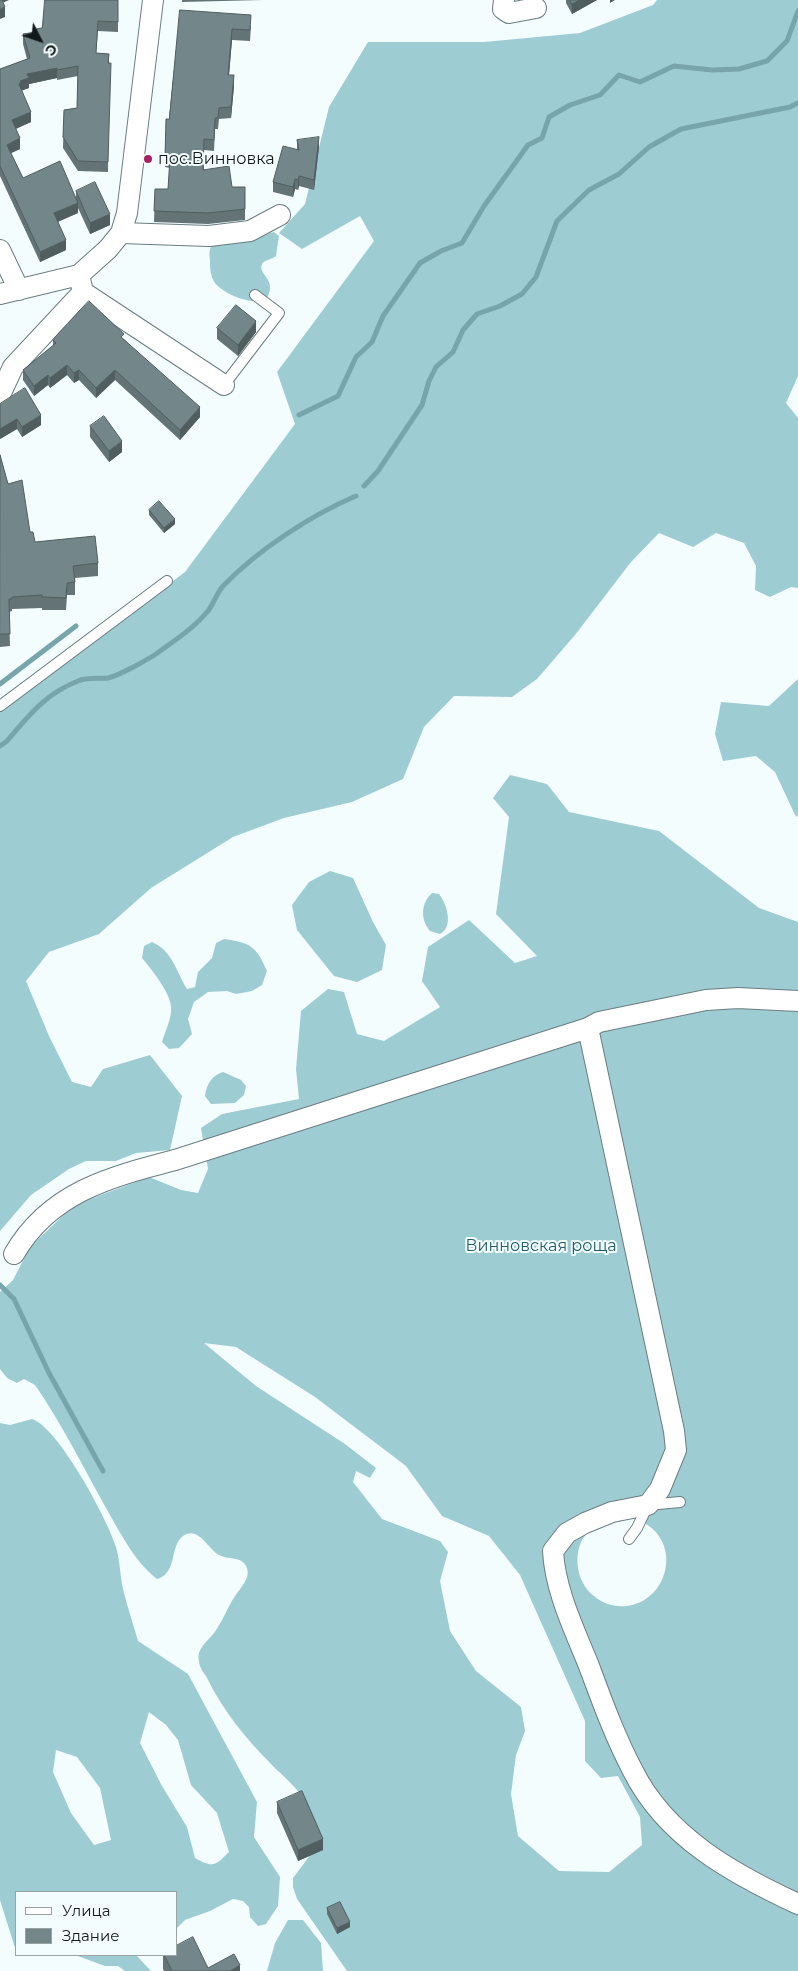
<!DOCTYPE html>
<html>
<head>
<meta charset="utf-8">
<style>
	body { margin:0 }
	#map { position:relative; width:798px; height:1971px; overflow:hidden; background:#f4fdfe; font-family:Montserrat,sans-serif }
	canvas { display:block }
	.legend { position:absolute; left:15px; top:1891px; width:162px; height:65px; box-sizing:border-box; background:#f4fdfe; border:1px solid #9aa2a3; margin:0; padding:6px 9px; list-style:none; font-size:15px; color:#12191a }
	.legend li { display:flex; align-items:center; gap:10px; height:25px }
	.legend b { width:25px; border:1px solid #9aa2a3 }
	.north { position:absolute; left:15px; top:15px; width:50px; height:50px; -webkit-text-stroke:4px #f4fdfe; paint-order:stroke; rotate:131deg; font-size:14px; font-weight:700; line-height:20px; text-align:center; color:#12191a }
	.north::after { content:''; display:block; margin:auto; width:18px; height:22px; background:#12191a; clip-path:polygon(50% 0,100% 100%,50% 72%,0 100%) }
</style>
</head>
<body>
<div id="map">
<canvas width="798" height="1971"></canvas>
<ul class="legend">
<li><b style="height:6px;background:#fff"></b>Улица</li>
<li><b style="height:14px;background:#738689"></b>Здание</li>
</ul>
<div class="north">С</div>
</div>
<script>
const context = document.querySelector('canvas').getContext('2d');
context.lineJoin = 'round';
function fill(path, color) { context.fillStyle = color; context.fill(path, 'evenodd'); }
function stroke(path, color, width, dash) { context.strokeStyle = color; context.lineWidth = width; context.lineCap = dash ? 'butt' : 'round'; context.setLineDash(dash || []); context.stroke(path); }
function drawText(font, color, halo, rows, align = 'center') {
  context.font = font + ' Montserrat,sans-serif'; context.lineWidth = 4; context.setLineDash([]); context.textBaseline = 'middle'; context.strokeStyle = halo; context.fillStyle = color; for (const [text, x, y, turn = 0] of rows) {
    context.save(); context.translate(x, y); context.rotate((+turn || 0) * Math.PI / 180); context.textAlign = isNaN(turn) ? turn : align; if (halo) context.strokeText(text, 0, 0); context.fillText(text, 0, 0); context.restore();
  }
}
const forest = new Path2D(`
	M657,0H798V376L786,403L798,418V588L791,587L770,597L755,590L756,566L744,543L716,533L693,547L659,533L631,562L575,635L537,679L512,697L454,696L424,727L403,779L352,802L284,818L233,837L151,888L99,934L49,952L26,981L49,1036L72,1082L91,1087L103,1069L150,1055L182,1096L170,1150L136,1153L116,1161H86L69,1169L31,1195L0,1231V710L185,572L295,424L277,372L374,241L360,216L302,249L279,233L305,204L329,107L368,42H484L580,33L653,5Z
	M274,232L279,236L276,256C273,259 264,260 262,264C257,275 280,280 265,301C250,304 225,295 215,283C210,276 210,268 210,260C209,253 209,248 214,242L253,238Z
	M798,679V817L795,815L775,772L756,756L723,761L715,734L721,702L769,706Z
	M510,775L547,784L569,812L659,831L759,908L798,922V1971H347L297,1899L293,1887V1878L317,1846C314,1832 312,1815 305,1802C298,1788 284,1777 273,1766C247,1740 223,1711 207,1678C204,1673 199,1667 199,1661C196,1649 208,1641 214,1633C223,1621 227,1608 235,1596C239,1590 244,1585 247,1577C248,1574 248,1569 246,1566C241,1556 228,1560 219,1555C208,1549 198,1525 183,1536C169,1547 178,1573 157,1579C134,1561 120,1532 106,1508C83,1467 62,1424 35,1385L24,1379L17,1383L7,1378L0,1369V1292L13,1280L30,1247L74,1205L149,1177L181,1190L198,1193L208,1169L201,1128L222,1114L299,1099L296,1069L301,1011L328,989L344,992L357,1034L384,1041L440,1007L422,981L428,947L469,920L515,963L537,956L496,914L509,817L493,798ZM204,1343L236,1347L315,1397L406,1466L442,1516L489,1536L520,1575L585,1721V1761L601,1778L618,1776L640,1817L642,1845L609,1872L559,1871L518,1836L511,1794L516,1755L525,1731L521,1707L476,1671L450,1631L440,1581L448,1552L440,1541L382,1519L353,1482L356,1471L370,1478L376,1468L345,1444L256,1386ZM617,1517C627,1518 637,1518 646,1524C682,1546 667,1602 626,1606C614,1607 603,1604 594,1596C575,1582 571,1548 589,1531C596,1525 608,1521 617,1517Z
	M330,871L353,878L373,922L386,945L382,970L357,982L334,976L297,930L292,905L309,882Z
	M432,893L439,894C447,904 454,927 440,934L430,931C420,919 421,903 432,893Z
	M224,939C251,943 256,946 267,971L262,985L252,991L236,994L227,991L208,992L194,1002L188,1019L192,1034L179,1048L169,1049L162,1042C165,1032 170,1022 171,1012C174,996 151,969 142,958L144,946L152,942C172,950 177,973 187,989L195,987L198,972L212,958L216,943Z
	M223,1072L241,1080L246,1086L244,1095L235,1103L211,1104L205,1096C206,1085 212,1075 223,1072Z
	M32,1419C58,1427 108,1520 116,1547C120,1561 120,1575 123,1589C127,1606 133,1623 138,1641L188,1674L257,1802L254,1837L280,1877L278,1906L266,1924L258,1926L250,1917L249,1907L243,1901L233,1899L210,1911L185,1920L176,1929V1892H16V1951L0,1900V1423L10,1425ZM149,1712L166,1725L178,1740L191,1785L217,1813L229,1852C215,1866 213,1868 195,1858L187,1827L162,1786L140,1743ZM56,1750L77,1757L100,1788L111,1840L94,1845L71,1813L53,1772Z
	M288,1920H303L321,1943L323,1971H267L275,1943Z
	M75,1955H136L151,1971H125L118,1966H105Z`);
const stream = new Path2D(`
	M299,415L338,396L356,357L372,342L383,316L420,263L441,251L462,243L484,206L528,145L542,138L549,117L570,105L600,95L619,75L640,82L674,66L712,70L739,69L767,61L787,41L798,11
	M364,486L378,471L422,405L429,381L436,367L453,352L463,330L477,314L500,306L522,294L536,277L557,221L589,190L619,174L649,147L681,129L790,107L798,103
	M0,684L76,626
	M0,746L7,741C29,715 45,694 78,681C87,677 99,679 108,678C118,676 147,660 156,654C174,641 194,628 208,611C214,603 217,592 224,585C258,550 311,515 356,496
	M0,1285L14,1299L49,1373L103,1471`);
const lane = new Path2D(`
	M224,385L279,313L255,295
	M0,706L167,581
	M629,1539L637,1528L648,1505L680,1502`);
const street = new Path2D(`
	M504,0L503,9L509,13L536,8
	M121,233L209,236L250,231L280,215
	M0,250L19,290
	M79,275L83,292L224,385
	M0,294L79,275L108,249L121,233L127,213L153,0
	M0,395L13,367L83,292
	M588,1028L674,1431L676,1450L660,1489L648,1505L612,1512L585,1523L567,1533L553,1551C555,1590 574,1629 589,1666C602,1701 615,1737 633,1771C666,1837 733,1874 798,1904
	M14,1254C50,1192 110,1177 175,1160L588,1028L599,1022L706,1000L738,998L798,1001`);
const wall = new Path2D(`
	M182,0H263L182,2Z
	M566,0H597L572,14L566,3Z
	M180,10L251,26L250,41L232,40L229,75L234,86L231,118L219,119L218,129H215L214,151L204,150V170L232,187H245V220L208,224L154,222L155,189H168L170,168L165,167L166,119H169Z
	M118,11V32L98,31L96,53L109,54L108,172L78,171L63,148L64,110L77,108L78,76L57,80V78L29,84V88L21,90L31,122L16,129L20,149L11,153L23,178L76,197V191L110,225L90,234L78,208V213L58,222L66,250L40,262L0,176V69L27,59L23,44V34L36,32L42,28Z
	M297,140L319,147L314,190L299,186L298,190L295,189L293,197L273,192V182L297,149Z
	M217,328L256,332L238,356L217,339Z
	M124,339L200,417L180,440L115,380L96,398L79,380L74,383L67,375L50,388L48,385L34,396L23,380V370L53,346V340Z
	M0,404L41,425L22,437L17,429L0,439Z
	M90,426L122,452L109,462L90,437Z
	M0,455L8,484L35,542L98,563V576L75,578V595H67L66,610H42V608L12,609V611L9,612L10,646L0,647Z
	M149,510L175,524L164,533L149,515Z
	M277,1802L323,1850L298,1861L277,1813Z
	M327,1908L350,1927L337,1934L327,1914Z
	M163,1955H176L208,1968L240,1971H164L163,1969Z`);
const shadedWall = new Path2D(`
	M0,0H9L0,4Z
	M580,0H597L572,14V4Z
	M610,0H615L610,3Z
	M5,7V17L0,19V9Z
	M232,29V40L228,86V75Z
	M57,68V78L29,84V88L21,91L19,84L27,74Z
	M234,75V86L231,118V107Z
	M31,112V122L12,130V120Z
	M319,137V147L314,190V180Z
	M20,138V149L7,155V145Z
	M299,176V186L298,190V180Z
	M295,179V189L293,197V187Z
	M78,203V213L54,223V213Z
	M110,214V225L90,234V223Z
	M66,240V250L40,262V252Z
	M256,321V332L238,356V345Z
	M67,365V375L50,388V378Z
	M79,370V380L74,383V373Z
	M115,370V380L96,398V388Z
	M48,375V385L34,396V386Z
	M200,407V417L180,440V430Z
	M41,415V425L22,437V427Z
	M17,419V429L0,439V429Z
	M122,441V452L109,462V451Z
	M175,519V524L164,533V528Z
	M323,1839V1850L298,1861V1850Z
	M350,1922V1927L337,1934V1928Z
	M240,1965V1971H230Z`);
const building = new Path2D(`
	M0,0H2L5,7L0,9Z
	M45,0H118V22L98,21L96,53L109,54L108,63H111L108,162L78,161L63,137L64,110L77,108L78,66L57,70V68L27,74L29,78L20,81L21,83L19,84L31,112L12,120L20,138L7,145L23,178L60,161L78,203L54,213L66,240L40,252L0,166V69L30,58L23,34L36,32V29L42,28Z
	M570,0H580L572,4Z
	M180,10L251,15L250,30L232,29L228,75H234L231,107L219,108L218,118H215L214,140L204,139L203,170L229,166L232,187H245V209L208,213L154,211L155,189H168L170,157H165L166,119H169Z
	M319,137L314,180L299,176L298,180L295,179L293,187L273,182L283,146L299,150L297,140Z
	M95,182L110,214L90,223L76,191Z
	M89,301L124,334L121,337L200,407L180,430L115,370L96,388L79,370L74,373L67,365L50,378L48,375L34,386L23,370L56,343L53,340Z
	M236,305L256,321L238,345L217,328Z
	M25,388L41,415L22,427L17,419L0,429V404Z
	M104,416L122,441L109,451L90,426Z
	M0,455L8,484L22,480L30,532H33L35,542L95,536L98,563L73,566L75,582L67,583L66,598L42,597V595L12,597V599H9L10,634H0Z
	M159,501L175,519L164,528L149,510Z
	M302,1791L323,1839L298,1850L277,1802Z
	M340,1902L350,1922L337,1928L327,1908Z
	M193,1937L208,1968L234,1954L240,1965L230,1971H172L164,1955H176V1946Z`);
const markers = [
	[148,159,5,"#aa1f61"]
];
const poiNames = [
	["пос.Винновка",158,159]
];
const parkNames = [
	["Винновская роща",541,1246]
];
fill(forest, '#9eccd3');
stroke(stream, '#78a5ac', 5);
stroke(lane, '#6a7d80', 12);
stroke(street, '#6a7d80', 22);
stroke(lane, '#fff', 10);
stroke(street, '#fff', 20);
fill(wall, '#637376');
fill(shadedWall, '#505e60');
fill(building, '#738689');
stroke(building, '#505e60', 1);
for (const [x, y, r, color] of markers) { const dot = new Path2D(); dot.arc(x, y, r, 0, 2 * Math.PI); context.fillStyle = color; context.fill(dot); stroke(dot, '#f4fdfe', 2); }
drawText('16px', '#12191a', '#f4fdfe', poiNames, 'left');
drawText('16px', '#215e67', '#f4fdfe', parkNames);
</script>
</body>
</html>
